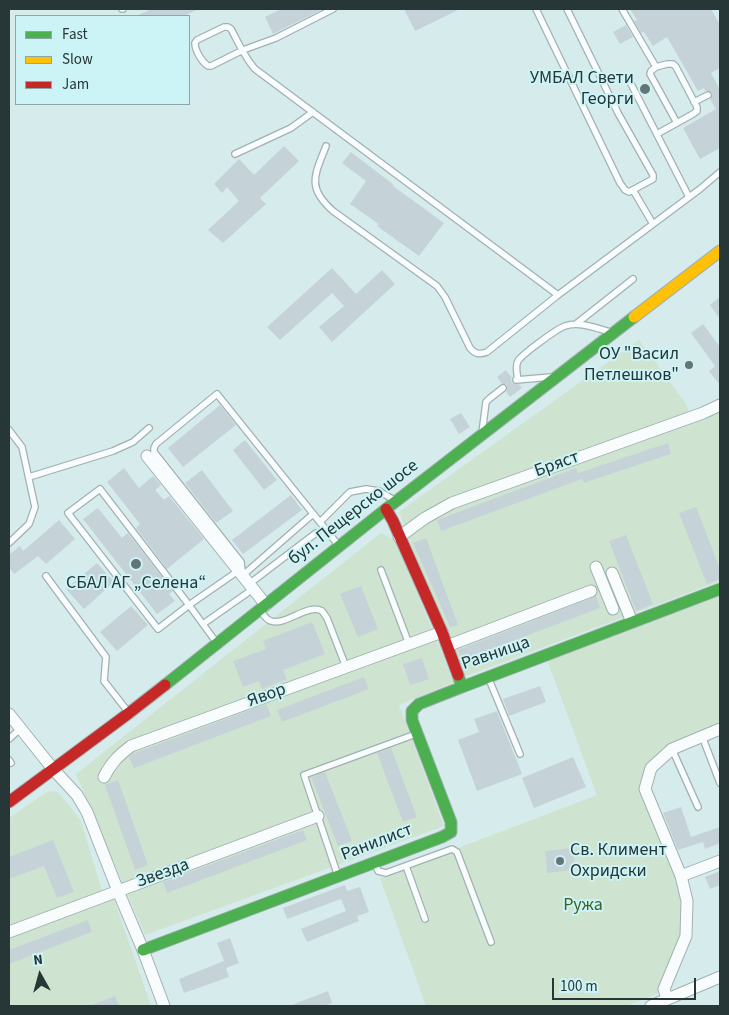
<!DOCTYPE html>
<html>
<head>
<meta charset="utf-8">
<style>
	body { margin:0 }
	#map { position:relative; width:729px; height:1015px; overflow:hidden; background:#d6ebec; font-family:"Source Sans 3",sans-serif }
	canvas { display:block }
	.frame { position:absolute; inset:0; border:10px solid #273637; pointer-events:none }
	.legend { position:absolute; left:15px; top:15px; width:175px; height:90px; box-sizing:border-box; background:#ccf3f6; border:1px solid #8aa7aa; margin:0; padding:6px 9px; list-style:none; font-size:15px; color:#273637 }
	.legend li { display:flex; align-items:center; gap:10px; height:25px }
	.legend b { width:25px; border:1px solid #8aa7aa }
	.north { position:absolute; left:15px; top:950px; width:50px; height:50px; -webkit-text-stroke:4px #ccf3f6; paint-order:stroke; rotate:353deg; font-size:14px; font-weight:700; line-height:20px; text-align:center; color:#273637 }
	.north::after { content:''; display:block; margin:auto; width:18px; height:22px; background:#273637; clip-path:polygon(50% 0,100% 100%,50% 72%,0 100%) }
	.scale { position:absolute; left:552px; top:978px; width:144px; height:22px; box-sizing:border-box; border:2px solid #273637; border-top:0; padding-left:6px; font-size:15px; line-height:18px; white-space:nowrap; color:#273637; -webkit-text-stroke:4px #ccf3f6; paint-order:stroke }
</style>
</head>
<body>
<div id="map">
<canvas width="729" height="1015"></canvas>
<div class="frame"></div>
<ul class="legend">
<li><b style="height:6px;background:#4caf50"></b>Fast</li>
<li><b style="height:6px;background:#ffc107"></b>Slow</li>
<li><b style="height:6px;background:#c62828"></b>Jam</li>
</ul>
<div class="north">N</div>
<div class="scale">100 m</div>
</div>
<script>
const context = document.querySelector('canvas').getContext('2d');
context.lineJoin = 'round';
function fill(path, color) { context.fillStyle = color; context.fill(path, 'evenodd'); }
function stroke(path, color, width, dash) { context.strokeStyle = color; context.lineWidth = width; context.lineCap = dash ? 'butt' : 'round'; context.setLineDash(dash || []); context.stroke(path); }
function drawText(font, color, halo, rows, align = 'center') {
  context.font = font + ' "Source Sans 3",sans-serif'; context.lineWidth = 4; context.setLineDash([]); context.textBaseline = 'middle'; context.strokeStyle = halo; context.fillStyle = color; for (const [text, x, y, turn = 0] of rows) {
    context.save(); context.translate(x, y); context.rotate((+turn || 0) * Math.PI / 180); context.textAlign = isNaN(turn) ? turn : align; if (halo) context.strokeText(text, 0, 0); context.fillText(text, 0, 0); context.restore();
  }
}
const green = new Path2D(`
	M639,340L686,404L692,420L720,410V581L461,678L399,512Z
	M381,533L395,540L454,682L399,705L444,826L145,935L76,774Z
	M720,596V725L673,743L640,790L676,873L684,901L680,939L658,993L627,1006H426L380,878L597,795L547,660Z
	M53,791L59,793L81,821L105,901L114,899L151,1006H9V818L47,792Z`);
const building = new Path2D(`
	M152,9H198L184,16H136Z
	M281,9H323L273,34L265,17Z
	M404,9H460L415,31Z
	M630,9H711L720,25V68L711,73L720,90V148L700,159L683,128L716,109L710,99L712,97V93L710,91H705L704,88L698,91L667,37L653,46L644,32L641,33L634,21L637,20Z
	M626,25L633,37L620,44L613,32Z
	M284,146L299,161L260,198L266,204L223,243L208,230L239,201L227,187L222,193L214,184L239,159L254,175Z
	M351,152L394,185L393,186L444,223L419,256L377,226L379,224L350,204L366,181L342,163Z
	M332,268L356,294L382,270L395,284L332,342L319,327L344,306L332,293L280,340L267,327Z
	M720,297V319L710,305Z
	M703,324L720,347V385L709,371L715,366L691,333Z
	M506,370L511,377L512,376L511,380L512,383L514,384H519L522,388L510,397L506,392L507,389V386L504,384H502L497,377Z
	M220,405L236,425L183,467L168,448Z
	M461,413L470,427L459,434L450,419Z
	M245,440L277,480L264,490L233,450Z
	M668,443L671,454L584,483L582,479L441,531L437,520L576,468L578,473Z
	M124,468L139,488L153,476L161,485L155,490L164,500L169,496L204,539L167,569L136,528L140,524L107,482Z
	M202,470L233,511L216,523L185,483Z
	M291,495L302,510L243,554L232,540Z
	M696,507L720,569V579L707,584L679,513Z
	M98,508L122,538L128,533L173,591L169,594L175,601L157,614L83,519Z
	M59,520L75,539L46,564L38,556L14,574L9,567V555L20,546L23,551Z
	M626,535L653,604L636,611L609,541Z
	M426,538L458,625L450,627L413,543Z
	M97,563L114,582L84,609L66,589Z
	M361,586L378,629L358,637L340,594Z
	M596,596L600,608L462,660L458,650Z
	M131,606L148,625L117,651L100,632Z
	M312,622L325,654L283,670L287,679L262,689L259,681L243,687L233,661L266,649L263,641Z
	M422,658L429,679L410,685L403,664Z
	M364,677L369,689L282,722L277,710Z
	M540,686L546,702L509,716L503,699Z
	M266,704L271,716L134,768L129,757L132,754Z
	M497,711L522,774L477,791L458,740L479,732L474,719Z
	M391,748L417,817L403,822L377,753Z
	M573,757L586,787L534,808L522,778Z
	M325,772L352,841L338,846L311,777Z
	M118,780L148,865L135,870L105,785Z
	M681,807L691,837L720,827V843L705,849L703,842L678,850L663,813Z
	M303,830L307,840L167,893L163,882Z
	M53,840L74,892L57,898L44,866L9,879V857Z
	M573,848L575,870L547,873L545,851Z
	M720,871V885L710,889L705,877Z
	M345,885L347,891L360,887L369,912L357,916L359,921L307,942L301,929L346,911L341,899L287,919L283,908Z
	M88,920L92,932L9,964V950Z
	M230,938L239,963L226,968L224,962L229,977L184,993L179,979L224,961L217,943Z
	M328,991L332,1003L324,1006H289Z
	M115,996L119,1006H89Z`);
const lane = new Path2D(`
	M122,9H123
	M333,9L276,38L243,50L211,66H208C202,62 195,51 195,43L197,40L224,27H228L231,29C238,42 245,58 255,69L558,295
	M536,9L620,183L625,190L629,192L653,179V175L618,113L567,9
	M622,9L656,67L667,64H673L676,67L697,107V111L693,114L657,134
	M656,67L651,71L650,74L677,123
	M629,80L689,197
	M694,102L708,95
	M326,146C315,175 306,187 333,211L437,286L445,297L470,348C475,354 479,355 487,352L558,295L700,189L720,172
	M235,154L291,128L313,112
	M633,190L653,224
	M576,324L633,279
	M516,380L551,377
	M518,380C517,374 515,366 518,361C521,355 558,328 565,326C579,321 596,328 610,332
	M9,430L22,447L35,507L29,524L9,543
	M482,433L486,402L489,399L503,388
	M29,477L113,451L133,442L149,428
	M320,522L350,492L366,489L379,491L394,500
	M381,570L409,644
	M242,571L241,562L154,452V448L156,444L217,394L339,546
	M46,576L106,657L104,681L129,713
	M242,576L313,514
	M249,584L316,533
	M260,610C263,614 266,620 271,621C286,626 308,603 322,611C324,613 325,616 327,618L346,667
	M203,624L253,589
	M216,642L189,605L100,489L68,513L158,629L189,605L238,571
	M488,677L520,754
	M702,736L720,783
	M9,739L21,728
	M672,749L698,807
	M9,760L11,763
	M375,863L378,871L386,873L452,849L457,852L491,942
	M406,866L425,919
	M338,876L304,775L416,734`);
const street = new Path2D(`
	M147,456L266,605
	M399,537L425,518L452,503L703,413L720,405
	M596,567L613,609
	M612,573L632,622
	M447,646L591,591
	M9,714L53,769L77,795L87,812L118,891L143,950L164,1006
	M104,777C111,763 118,756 131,746L442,632
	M681,876L720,861
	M9,932L318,816
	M667,999L664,989L686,936L687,901L681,876L645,789L651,768L672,749L720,729
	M651,1006L720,977`);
const fast = new Path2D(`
	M458,675L462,687L720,589
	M165,685L386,509L634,317
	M143,950L442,837L451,832V822L412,720V711L419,704L462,687`);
const slow = new Path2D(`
	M634,317L720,251`);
const jam = new Path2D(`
	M386,509L393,521L442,632L458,675
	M9,802L129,713L165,685`);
const markers = [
	[645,89,6,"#647576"],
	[689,365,5,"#647576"],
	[136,564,6,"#647576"],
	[560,861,5,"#647576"]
];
const poiNames = [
	["УМБАЛ Свети",634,79],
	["Георги",634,100],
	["ОУ \"Васил",679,355],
	["Петлешков\"",679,376],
	["СБАЛ АГ „Селена“",136,584,"center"],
	["Св. Климент",570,851,"left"],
	["Охридски",570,872,"left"]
];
const streetNames = [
	["Бряст",557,465,-20],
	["бул. Пещерско шосе",354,513,-38],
	["Равнища",496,654,-19],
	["Явор",267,696,-20],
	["Ранилист",377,843,-21],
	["Звезда",163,874,-20]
];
const parkNames = [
	["Ружа",583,906]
];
fill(green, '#cee4d0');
fill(building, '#c5d3d8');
stroke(lane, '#a1b1b2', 8);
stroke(street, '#a1b1b2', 13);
stroke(fast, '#a1b1b2', 13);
stroke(slow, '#a1b1b2', 13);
stroke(jam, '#a1b1b2', 13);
stroke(lane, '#f9fcfc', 5.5);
stroke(street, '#f9fcfc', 11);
stroke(fast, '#4caf50', 11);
stroke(slow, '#ffc107', 11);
stroke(jam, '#c62828', 11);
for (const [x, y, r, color] of markers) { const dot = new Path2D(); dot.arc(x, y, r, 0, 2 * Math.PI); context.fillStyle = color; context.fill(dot); stroke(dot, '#ccf3f6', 2); }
drawText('18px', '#273637', '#ccf3f6', poiNames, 'right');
drawText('18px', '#273637', '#ccf3f6', streetNames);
drawText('18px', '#3e621f', '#ccf3f6', parkNames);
</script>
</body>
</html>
